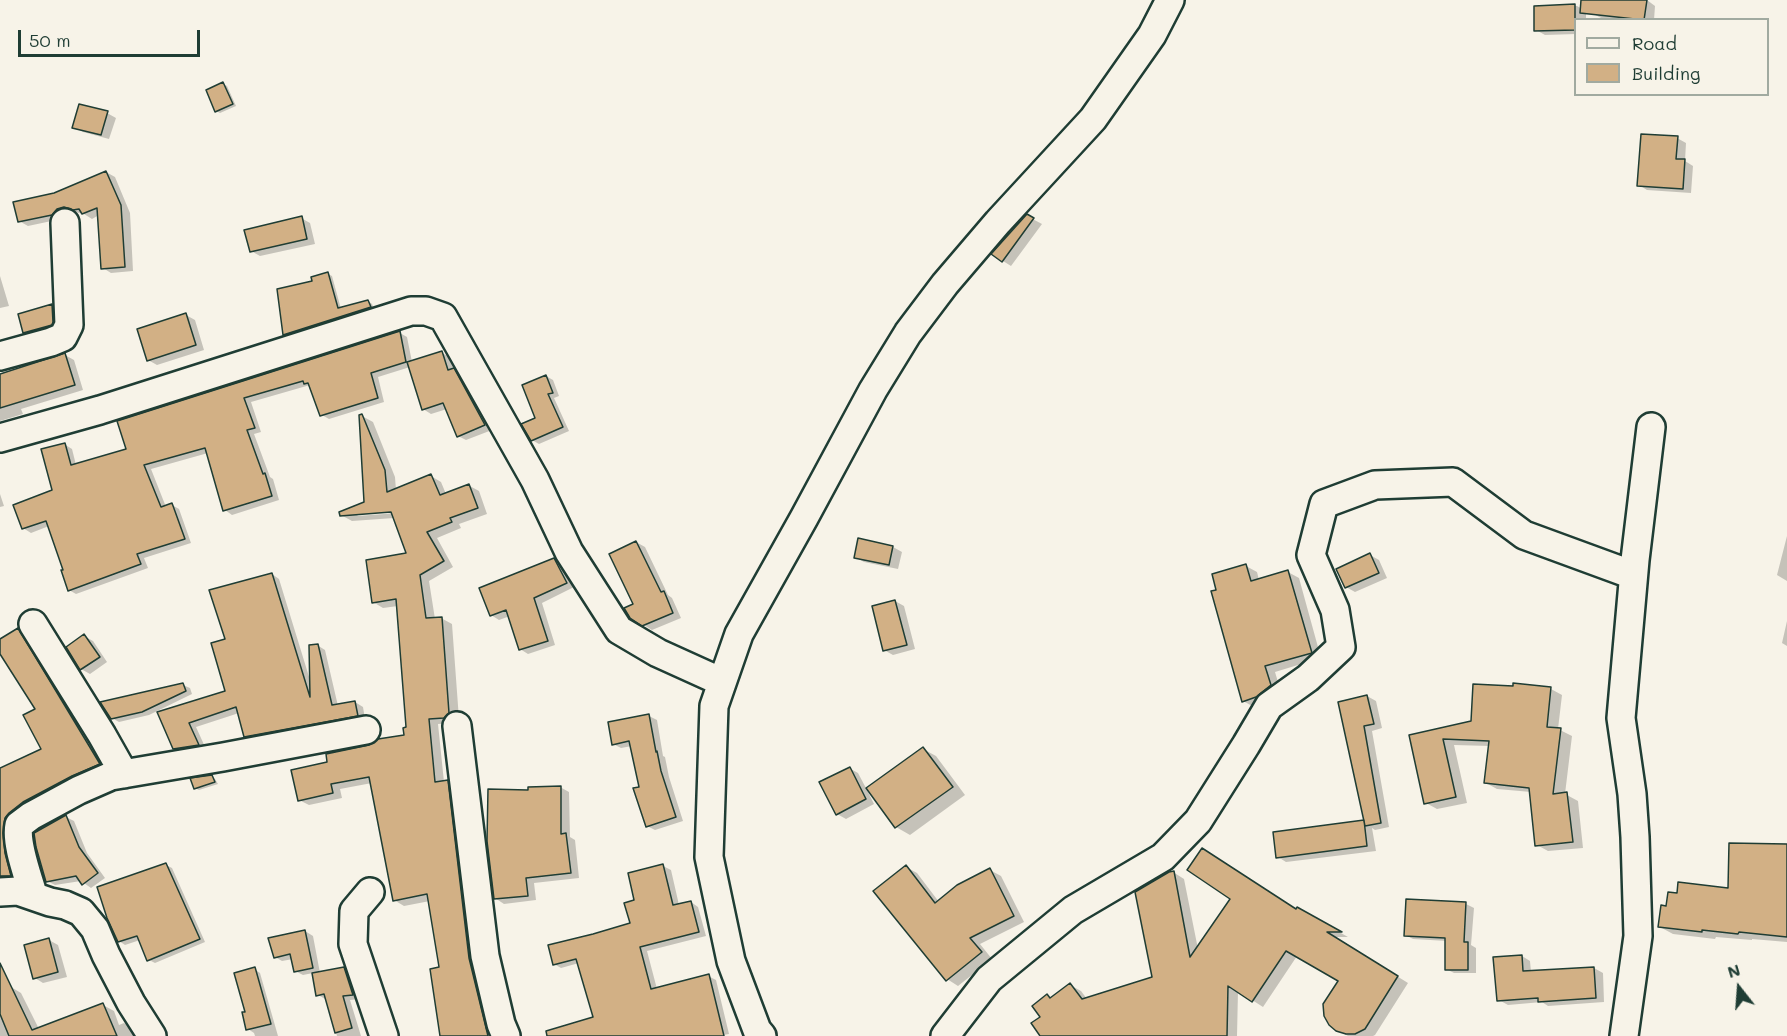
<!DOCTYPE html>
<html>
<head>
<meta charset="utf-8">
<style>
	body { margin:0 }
	#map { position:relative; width:1787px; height:1036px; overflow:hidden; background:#f7f3e8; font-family:Mali,sans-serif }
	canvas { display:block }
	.legend { position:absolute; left:1574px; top:18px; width:195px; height:78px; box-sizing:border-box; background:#f7f3e8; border:2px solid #a1aaa0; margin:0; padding:8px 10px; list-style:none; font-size:18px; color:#1f3d34 }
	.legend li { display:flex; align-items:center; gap:12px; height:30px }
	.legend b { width:30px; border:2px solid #a1aaa0 }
	.north { position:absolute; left:1709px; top:958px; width:60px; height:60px; -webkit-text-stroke:4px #f7f3e8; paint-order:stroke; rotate:343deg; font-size:16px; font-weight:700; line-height:24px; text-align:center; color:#1f3d34 }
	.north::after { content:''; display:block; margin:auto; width:21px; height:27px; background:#1f3d34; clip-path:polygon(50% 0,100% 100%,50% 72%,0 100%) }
	.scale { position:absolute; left:18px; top:30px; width:182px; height:27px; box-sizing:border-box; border:3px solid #1f3d34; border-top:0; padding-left:8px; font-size:18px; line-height:21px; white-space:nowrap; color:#1f3d34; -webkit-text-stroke:4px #f7f3e8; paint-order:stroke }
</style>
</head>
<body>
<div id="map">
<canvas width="1787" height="1036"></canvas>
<ul class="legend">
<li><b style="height:8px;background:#f7f3e8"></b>Road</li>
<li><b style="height:16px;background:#d2b085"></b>Building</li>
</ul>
<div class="north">N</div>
<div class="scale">50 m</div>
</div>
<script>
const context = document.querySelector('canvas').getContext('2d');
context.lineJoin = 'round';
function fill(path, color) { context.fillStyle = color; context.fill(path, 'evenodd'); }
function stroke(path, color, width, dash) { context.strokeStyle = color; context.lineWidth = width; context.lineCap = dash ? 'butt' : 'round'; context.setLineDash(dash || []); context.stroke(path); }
const shadow = new Path2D(`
	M1593,0H1647L1655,6L1654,20L1601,18L1592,13Z
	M1577,6L1586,11V20H1576V34L1545,35L1536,30L1535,7Z
	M223,84L227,86L236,106L220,113L216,111Z
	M107,113L116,118L109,139L83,132L74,127Z
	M1677,138L1686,143L1685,161L1693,166L1691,193L1647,190L1639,185Z
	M106,172L115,177L130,213L133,271L111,273L103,268L99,215L92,219L84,214L74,212L66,214L61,219L28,226L19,221L55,195Z
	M1027,216L1042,224L1011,266L1003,261Z
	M301,218L310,223L315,244L260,256L251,251Z
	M328,274L332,276L341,309L368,301L372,304L374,309L288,336L285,334L314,282Z
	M0,276L9,306L0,308Z
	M52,305L61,310V327L33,337L24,332L19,315Z
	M186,315L195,320L204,350L157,365L148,360Z
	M400,333L407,337L412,362L442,353L450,357L454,370L462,375L492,430L466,440L458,436L447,409L431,414L423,409L410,367L378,377L384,402L329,419L322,415L310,385L251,402L261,432L254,434L270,477L273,479L279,500L232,515L225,510L208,453L151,469L166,507L172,505L179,509L191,543L144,558L148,568L76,594L69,590L64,571L49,526L31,533L23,528L54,491L64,444L72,449L76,465L128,450L119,422Z
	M65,355L74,360L83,390L21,409L23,414L0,421V375Z
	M546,376L553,380L559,396L554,398L569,431L539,444L532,440Z
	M362,416L373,422L395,477L396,490L431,476L441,482L446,494L468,485L479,491L487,514L459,524L461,528L437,538L453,567L429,581L435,619L441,618L452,624L459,719L455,723L438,724L444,782L447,781L458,787L497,1036H441L440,969L430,901L404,906L394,900L372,783L340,789L342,798L309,805L299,800L329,763L370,747L405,736L408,729L398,606L383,608L373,602L409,554L394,518L352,521L341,515L366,503ZM398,510V513L357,516L360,513Z
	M0,494L4,506L0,507Z
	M1787,536V581L1777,575Z
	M859,540L893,547L902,552L898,569L864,562L855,557Z
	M636,542L645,547L668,595L672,598L681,618L652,630L631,617L635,605Z
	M1370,555L1379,560L1387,578L1355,592L1346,587Z
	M554,559L562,564L574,587L542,603L555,645L528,654L520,649L510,616L499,620L491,615Z
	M1246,566L1257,572L1259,580L1288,572L1299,578L1321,658L1275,672L1281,692L1254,707L1243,701L1218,591Z
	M272,574L279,579L310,680L317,645L325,650L338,706L355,702L363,707L365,719L253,741L245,736L239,713L196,727L206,749L182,753L174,748L159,713L227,692V640Z
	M895,601L904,606L915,649L893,655L884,650Z
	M1787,621V646L1782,643Z
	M18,630L26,634L106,768L31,806L18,879H0V770L68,738L37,710L0,652V641Z
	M84,636L93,641L107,662L90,674L81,669L68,648Z
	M183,685L190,688L192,694L149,715L119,722L112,718Z
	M1551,689L1562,695L1558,729L1572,736L1565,794L1578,801L1583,848L1548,851L1537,845L1531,792L1497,789L1486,783L1490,746L1454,745L1467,803L1437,809L1426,803L1411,736L1472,722Z
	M1367,696L1376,701L1382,728L1372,731L1389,827L1375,830L1372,828L1376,851L1286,862L1278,857L1363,822L1366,823L1340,703Z
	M649,716L657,720L663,756L665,757L669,777L683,821L655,830L647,826L632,746L621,748L613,744Z
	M923,749L936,756L965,795L910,835L896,827L868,790H867L874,804L846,819L837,814L849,768L858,773L867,790Z
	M211,776L215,779L218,784L199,790L195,788Z
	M560,787L569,792L570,837L575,840L579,878L534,883L536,900L504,904L495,898L530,792Z
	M66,817L74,821L87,853L105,878L91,888L81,881L55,885L47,881Z
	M1787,846V942L1752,939V940L1716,937L1715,939L1673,934L1660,927L1667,908L1729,889Z
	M166,865L172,868L205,942L155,963L149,960L140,940L125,945L119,941Z
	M663,866L671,870L679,905L691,902L698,907L706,936L647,951L657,989L708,976L716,980L729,1034L718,1036H547L595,1018L579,963L561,968L554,964L632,924L636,901Z
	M906,867L917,873L939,902L990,870L1001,876L1024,922L980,944L992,959L958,986L947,979Z
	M1173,872L1184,879L1198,949L1297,911L1298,909L1348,937H1334L1408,983L1375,1035L1373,1036H1348L1337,1030L1340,980L1297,956L1263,1007L1238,991L1237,1036H1042L1047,996L1052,999L1070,985L1081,991L1087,999L1154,978Z
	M1407,901L1466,904L1474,908L1471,945L1476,948V973H1454L1446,969L1447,941L1413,939L1405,935Z
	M305,931L313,936L320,973L344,968L352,973L361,999L350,1000L361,1036H337L327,1000L318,995L313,973L303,975L295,971L293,959L282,961L275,957Z
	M49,940L58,945L67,977L43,983L35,978Z
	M1522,956L1530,961L1531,972L1594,968L1603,973L1604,1002L1548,1006L1542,1002L1508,1005L1499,1000Z
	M254,969L260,973L278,1036H255L254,1033L248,1029L247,1013Z
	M11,987L21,993L39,1029L103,1005L114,1011L119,1025L124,1023L134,1029L139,1036H0V992Z`);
const building = new Path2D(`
	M1581,0H1647L1644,20L1580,13Z
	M1575,4V30L1534,31V6Z
	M223,82L233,104L215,112L206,90Z
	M79,104L108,111L101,135L72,128Z
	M1641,134L1678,136L1676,159H1685L1683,189L1637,186Z
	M106,171L121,205L125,267L101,269L97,208L82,214L79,209L73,210L64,207L57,209L52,215L18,222L13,202L54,193Z
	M1027,214L1034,218L1002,262L991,254Z
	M302,216L307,239L250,252L244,230Z
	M328,272L338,308L368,300L371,307L283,335L277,289L312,281L311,277Z
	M52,304L53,322L52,325L23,333L18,314Z
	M186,313L196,345L147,361L137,329Z
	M400,331L406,362L371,373L378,398L320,416L308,383L304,384L303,381L244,398L255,428L247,430L263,474L265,473L272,496L223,511L205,448L144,465L161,507L172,503L185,539L137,554L141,564L68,591L61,570H63L46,521L22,529L13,505L52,490L41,449L65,443L71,465L126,449L117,421Z
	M442,351L448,370L454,368L485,425L457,437L443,403L422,410L407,362Z
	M65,353L75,385L0,408V374Z
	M546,375L553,393L548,394L563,427L531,441L521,424L535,418L522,385Z
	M362,414L385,470L387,492L431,474L440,495L469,484L478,508L450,518L452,522L427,532L444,561L420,575L426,618L442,617L449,713L444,718L429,719L435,782L448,780L469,958L488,1036H440L430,969L439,967L427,894L393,901L369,777L331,784L333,793L298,801L291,770L327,762L326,754L369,745L378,739L404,735L403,728L406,727L396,599L372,603L366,560L406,553L391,512L340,516L339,512L364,502L359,415Z
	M858,538L893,546L889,565L854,558Z
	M636,541L661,592L664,591L673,613L642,626L630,618L624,608L633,604L609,554Z
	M1370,553L1379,573L1345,588L1336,569Z
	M554,558L567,583L534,598L548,641L519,650L506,610L490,616L479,588Z
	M1246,564L1251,581L1288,570L1312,653L1265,666L1271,685L1256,697L1242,702L1211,591L1216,590L1212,574Z
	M272,573L310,697L309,645L318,644L332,705L355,701L358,716L244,737L236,707L189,723L199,745L173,749L157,712L225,691L211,643L225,639L209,590Z
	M895,600L907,645L883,651L872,606Z
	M18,628L100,764L72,776L23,802L9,813L5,818L3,833L5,853L11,876H0V768L41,749L23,715L35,709L0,654V639Z
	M84,634L100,657L80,670L66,647Z
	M183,683L186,691L142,712L111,719L100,702Z
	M1513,683L1551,687L1547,727L1561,728L1553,794L1567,792L1573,842L1535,846L1529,788L1484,783L1489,741L1443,739L1456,797L1424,804L1409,735L1471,721L1473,684L1513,686Z
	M1367,695L1374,724L1364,726L1381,823L1365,826L1338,702Z
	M649,714L656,752L657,751L661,771L676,817L646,827L633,788L639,787L629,741L612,745L608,722Z
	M923,747L953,787L895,828L866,788Z
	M850,767L866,799L836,815L819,782Z
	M212,775L215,782L194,789L190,778Z
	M561,786V834L566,833L571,873L526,878L528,896L494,899L487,841L488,789L528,790V787Z
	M66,815L79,847L98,873L82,885L76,876L46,882L36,847L34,833Z
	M1364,820L1367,846L1276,858L1273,832Z
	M1729,843L1787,844V937L1739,932L1738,934L1702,930V932L1658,927L1661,905L1666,906L1668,892L1677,893L1678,882L1728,888Z
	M1202,848L1296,909L1297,907L1342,932H1327L1398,976L1365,1029L1355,1034H1346L1336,1031L1329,1025L1324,1016L1323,1004L1338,981L1286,951L1252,1002L1228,986L1227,1036H1040L1031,1023L1040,1017L1032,1006L1047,994L1050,998L1070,983L1082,999L1152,977L1135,892L1169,872L1174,871L1190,957L1230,899L1187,870Z
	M166,863L200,939L147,961L137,936L118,942L107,918L97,887Z
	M663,864L673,905L691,901L699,932L640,947L651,989L709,974L724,1036H547L546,1031L593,1017L576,959L553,965L548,945L593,934L630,923L624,903L634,900L628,873Z
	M906,865L935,903L957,885L990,868L1014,916L970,938L982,952L946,981L873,891Z
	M1406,899L1466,902L1464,942H1468V970H1445V938L1404,936Z
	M305,930L313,968L294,972L290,954L274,958L268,938Z
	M49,938L58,972L33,979L24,945Z
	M1522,955L1523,971L1594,967L1596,998L1538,1002V998L1497,1001L1493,957Z
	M0,963L32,1030L103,1003L117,1036H9L0,1014Z
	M255,967L271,1024L246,1030L242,1012H245L234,973Z
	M344,967L353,995L343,996L352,1028L335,1033L324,994L316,996L312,973Z`);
const minor = new Path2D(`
	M0,356L51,342L63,337L69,325L65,223
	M0,438L100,410L411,311H426L443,317L535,480L569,552L619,630L658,653L722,682
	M33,624L102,735L124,774
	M457,726L485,956L501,1024L506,1036
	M0,892L18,891L50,902L65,905L81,912L95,929L106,955L131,1003L152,1036
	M370,892L354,911L353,944L384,1036
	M33,894C28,876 15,843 19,825L31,816L79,790L111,776L223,757L366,730
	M762,1036L757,1030L731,961L709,857L714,706L739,634L804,518L873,390L908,333L945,284L998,222L1093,119L1152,35L1170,0
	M945,1036L989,979L1073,910L1163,857L1198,821L1246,745L1269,706L1308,678L1341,647L1335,610L1311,555L1324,504L1375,485L1453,482L1524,535L1633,575
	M1624,1036L1638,936L1635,837L1632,794L1621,718L1635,560L1651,427`);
fill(shadow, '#0003');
fill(building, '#d2b085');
stroke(building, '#1f3d34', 1.5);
stroke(minor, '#1f3d34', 32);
stroke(minor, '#f7f3e8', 27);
</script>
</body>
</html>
